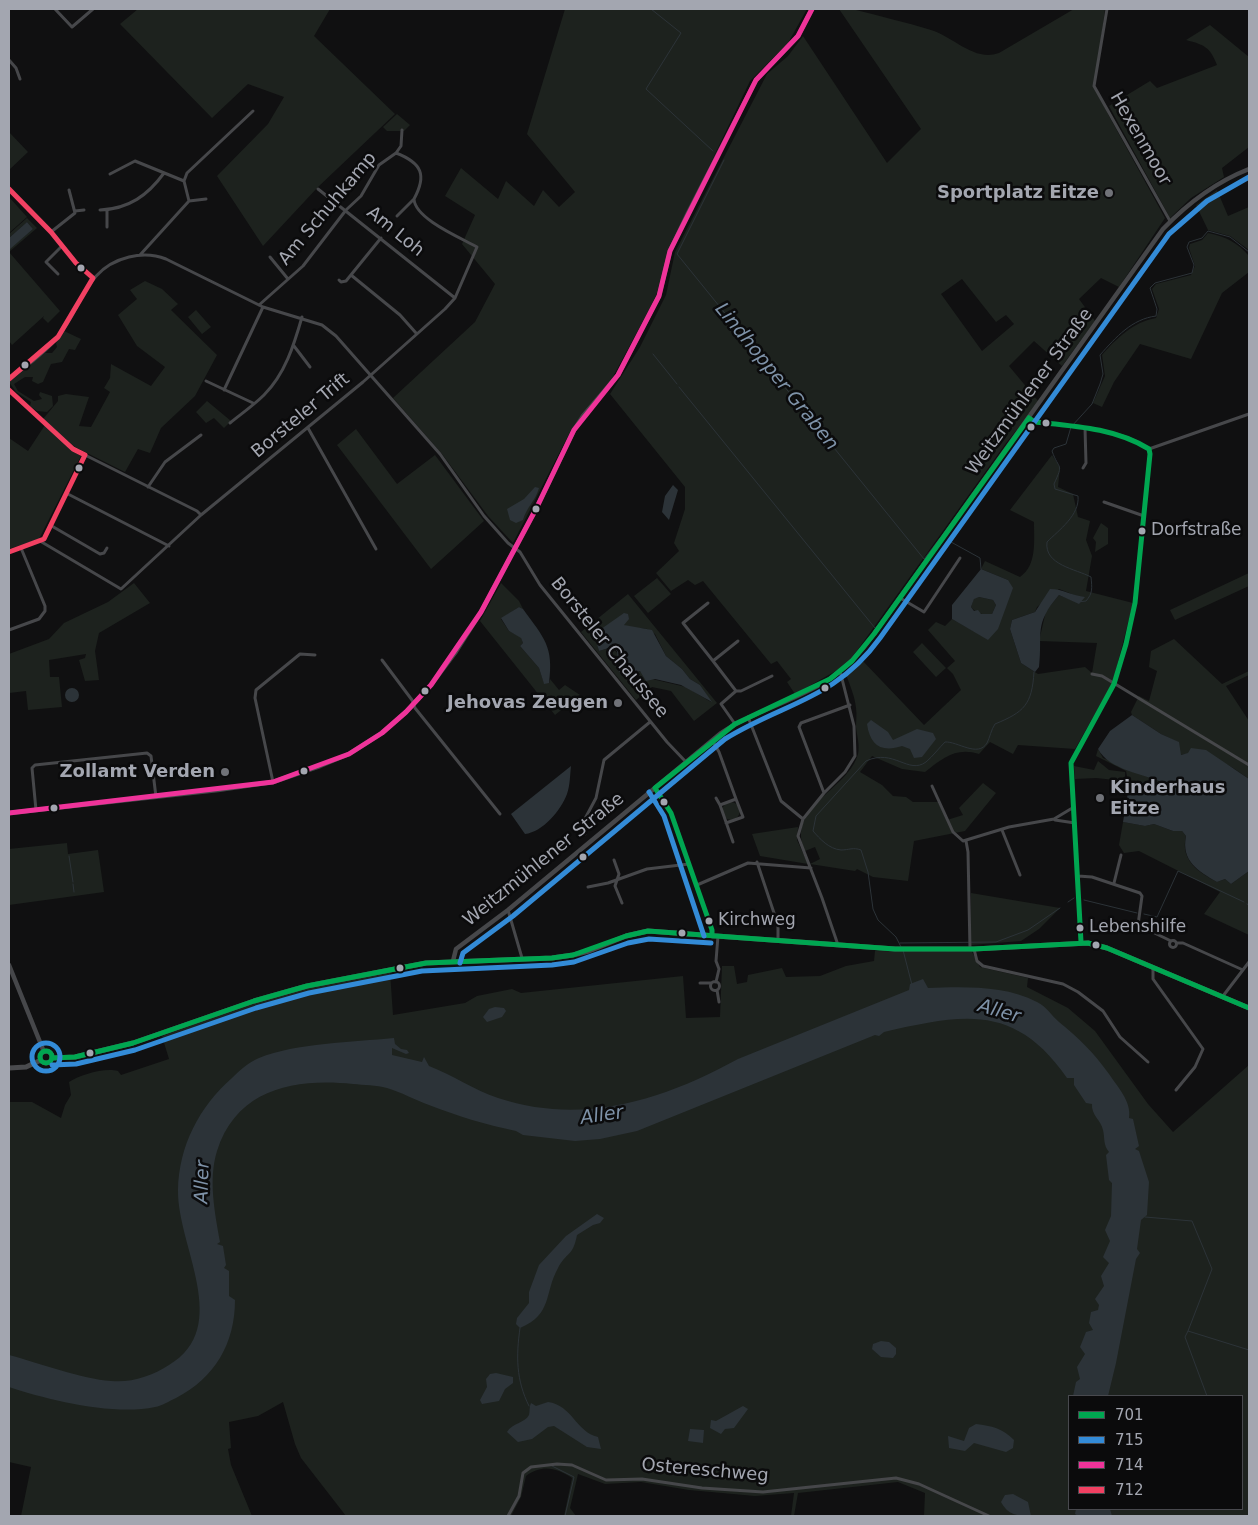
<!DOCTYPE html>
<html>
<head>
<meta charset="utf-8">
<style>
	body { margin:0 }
	#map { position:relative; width:1258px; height:1525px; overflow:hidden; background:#101011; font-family:"DejaVu Sans",sans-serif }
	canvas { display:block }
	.frame { position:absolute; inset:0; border:10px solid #a3a6b0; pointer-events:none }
	.legend { position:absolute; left:1068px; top:1395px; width:175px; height:115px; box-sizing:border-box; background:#0b0b0c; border:1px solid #48494e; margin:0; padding:6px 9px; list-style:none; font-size:15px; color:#a3a6b0 }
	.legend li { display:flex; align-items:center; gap:10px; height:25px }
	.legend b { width:25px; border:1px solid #48494e }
</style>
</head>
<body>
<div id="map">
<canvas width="1258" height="1525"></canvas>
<div class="frame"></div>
<ul class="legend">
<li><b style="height:6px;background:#00a651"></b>701</li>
<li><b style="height:6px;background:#338bd7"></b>715</li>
<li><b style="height:6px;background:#ef339a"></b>714</li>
<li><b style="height:6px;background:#f24062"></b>712</li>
</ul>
</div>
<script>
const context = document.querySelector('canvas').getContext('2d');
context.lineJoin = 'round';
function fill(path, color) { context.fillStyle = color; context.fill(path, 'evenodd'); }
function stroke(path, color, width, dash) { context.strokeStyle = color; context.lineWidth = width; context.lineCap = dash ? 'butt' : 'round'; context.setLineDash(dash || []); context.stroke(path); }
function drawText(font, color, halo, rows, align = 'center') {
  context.font = font + ' "DejaVu Sans",sans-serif'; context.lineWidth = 5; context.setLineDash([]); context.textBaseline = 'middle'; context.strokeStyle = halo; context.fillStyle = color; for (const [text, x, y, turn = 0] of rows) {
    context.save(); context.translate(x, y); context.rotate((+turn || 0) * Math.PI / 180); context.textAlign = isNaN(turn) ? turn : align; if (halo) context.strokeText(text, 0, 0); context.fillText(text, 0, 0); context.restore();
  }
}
const green = new Path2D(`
	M138,9H330L314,36L395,114L318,187L263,246L217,176L268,124L284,97L248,84L212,118L120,24Z
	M565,9H807L788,43L750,81L668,252L657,293L650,308L608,386L580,417L568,436L513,543L488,516L442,454L393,398L475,322L495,284L462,244L475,215L445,196L461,168L498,199L506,181L534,206L543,190L559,207L575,192L527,134Z
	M839,9H852C879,16 905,22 931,30C954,37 974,62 999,53L1074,9H1105L1095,87L1109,116L1165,218L1119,287L1101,278L1079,299L1095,321L1062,366L1034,341L1009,366L1039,402L1006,443L851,659L841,668L795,694L787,682L791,679L777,661L771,664L703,581L695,585L688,580L671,591L656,573L679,551L674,543L685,509V487L610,394L640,347L666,295L675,252L767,74L788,56L803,36L887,163L921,129ZM962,279L996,322L1006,315L1014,324L982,351L941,294Z
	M1210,25L1249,57V147L1222,168L1224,177L1191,198L1170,218L1109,106L1150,81L1157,88L1217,65C1210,47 1205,45 1186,40Z
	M397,114L410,125L404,131H387L383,127Z
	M9,132L28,152L9,170Z
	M1217,190L1228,216L1249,207V250L1230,236L1208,230L1196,205Z
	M9,197L27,217L9,233Z
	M27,218L37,228L9,252V247L10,248L33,229L27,222L9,238V234Z
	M1208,233C1226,237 1237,242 1249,256V272L1222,293L1191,359L1140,344L1114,382L1102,407L1093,403L1105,376L1102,355C1117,338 1133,322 1156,318L1159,309L1152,289L1156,284L1191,275L1195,266L1189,248L1190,244L1202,240Z
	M9,252L60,311L48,323L43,318L44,316L12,345L9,341Z
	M145,281L162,289L178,304L171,310L217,355L195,396L161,428L150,453L138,449L125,472L75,447L43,419L58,401V396L66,394L89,397L79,426L91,427L110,392L104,388L110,378L111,364L151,386L165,367L137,346L118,315L137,299L130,290Z
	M196,310L211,327L202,334L188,317Z
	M64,331L81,339L75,350L69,349L62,362L51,364L43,382L38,384L32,381L33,377H25L14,384L18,391L34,401L42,399L39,395L40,392L52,396L53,406L47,412L37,411L30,406L31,402L16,392L9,382L45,353H52L57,347L56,343Z
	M207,401L231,421L224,428L214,418L206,423L196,412Z
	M45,425L81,456L39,539L9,549V438L28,451Z
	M356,429L397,484L435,455L484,521L431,569L337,445Z
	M1052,455L1060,467L1058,487L1073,494L1078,517L1090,521L1086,540L1092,556L1086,591L1133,603L1113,682L1075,749L1018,745L1013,754L990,742L979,754C956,747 943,758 925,772L902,769L872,756L860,772L882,785L893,796L906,797L913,802H938L947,820L963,815L959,808L983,783L996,793L965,831L914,841L908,881L873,877L857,869L855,871L810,864L820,859L815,847L805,851C785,807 848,790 858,754C860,745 857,736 856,727C856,721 857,714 856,708C855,697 850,685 846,675L861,659L924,725L961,690L953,674L947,668L955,661L928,630L936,622L945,626L952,619L988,639L1008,580L981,569L985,561L1020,577C1037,565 1034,542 1034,522L1010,510ZM1059,589L1077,596L1079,603L1059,595L1046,611L1039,641L1097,643L1092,673L1085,667L1038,674L1021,663L1010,629L1012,620L1035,612L1037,607Z
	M1101,523L1108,528V544L1095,552L1096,542L1093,538Z
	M1249,573V586L1175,620L1170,610Z
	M657,578L671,594L648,613L634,596Z
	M134,583L150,603L99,633L95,651L99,680L85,681L79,660L85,658L86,654L49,660L50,677H59L62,707L28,710L26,691L9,693V654L49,639L64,623L108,602Z
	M501,583L519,601L523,609L519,607L501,619L509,631L521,637L523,643L520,646L539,668L544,683H549L550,679L559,690L565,685L580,695L555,715L480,621Z
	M628,594L717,703L694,721L671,691L652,687L636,700L581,632ZM624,625L627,627L647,629L655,634L666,656L682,669L690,679L700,685L711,702L686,687L652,679L640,671L633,675L618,663V654L612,647L599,651L595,634Z
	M979,597L993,600L996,605L992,614C984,616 976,613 971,607L974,598Z
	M1174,639L1222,684L1249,671V675L1226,686L1249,721V779C1230,765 1206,750 1180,755L1178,742L1161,734L1132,715L1131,712L1139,696L1149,701L1157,671L1149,667L1151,651Z
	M922,643L946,668L936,677L913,652Z
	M1098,749L1103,758L1164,783L1166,791L1133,781L1129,786L1126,771L1096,756Z
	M1098,761L1109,770L1125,772V781L1096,778L1075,779L1074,766L1094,770Z
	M722 811a9 9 0 1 1 18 0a9 9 0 1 1-18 0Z
	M1123,822L1145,826L1154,824L1173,831H1182L1186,836C1180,860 1198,872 1217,882L1225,879L1231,884L1249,871V935L1204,914L1220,892L1139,851L1124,853L1119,845Z
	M798,827L797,840L808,864L760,856L752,834Z
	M67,843L68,854L98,850L104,892L9,905V849Z
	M971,893L1060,908L1039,929L1021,941L971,945Z
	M875,951L972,952L980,967L1028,978L1027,987L1068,1008L1095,1031L1148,1104L1173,1132L1249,1065V1516H924L925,1493L898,1482L798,1493L794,1516H791L794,1493L755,1496L689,1490L641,1482L605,1484L578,1474L570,1508L576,1516H564L572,1478C556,1468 543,1464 526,1476L521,1497L511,1516H346L301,1458L295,1444L283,1402L258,1416L229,1422L231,1448L228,1449L231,1465L252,1516H21L31,1467L9,1462V1102H32L61,1118L65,1105L71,1095L69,1082C79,1075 105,1067 118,1071L121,1075L169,1059L162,1036L255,1002L307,988L390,972L393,1015L465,1003L477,996L512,989L521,993L683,976L686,1018L720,1017L722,966H734L737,984L747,982L748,975L782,968L786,977L820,976L846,966L874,961ZM1069,1396H1242V1509H1069Z`);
const water = new Path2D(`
	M27,222L33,229L10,249L9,238Z
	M673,485L678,490L669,520L662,512L665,496Z
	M535,487L539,488C536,500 526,508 523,520L516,523L510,520L507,509L524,499Z
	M981,569L1008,580L1013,588L998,629L988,640L952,619V605ZM979,597L993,600L996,605L992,614H981L978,610L974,611L971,607L974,599Z
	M1050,589C1063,589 1073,596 1085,597L1079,604L1059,595C1033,625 1043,633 1039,667L1035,672L1021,663L1010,629L1012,620L1035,612Z
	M519,607L523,609C544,638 554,646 549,683L544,684L539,668L520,646L523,643L521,638L509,631L501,618Z
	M624,613L628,614L629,619L624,625L652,630L666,656L682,669L690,679L700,685L712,702L681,685L655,679L646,681L640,671L629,675L619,672L617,651L612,647L599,651L594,634Z
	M65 695a7 7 0 1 1 14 0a7 7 0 1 1-14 0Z
	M1132,715L1161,734L1179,742L1181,755L1188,753L1191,748L1206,750L1249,779V871L1231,884L1225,879L1217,882C1198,871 1181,861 1186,836L1182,831H1173L1154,824L1145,826L1123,822L1129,786L1133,781L1148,783L1166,790L1164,783C1144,774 1109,770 1098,749L1110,731Z
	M871,720L888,732L893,740L917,729L933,733L936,739L922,757L914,758L910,749L902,746C881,753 870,745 867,724Z
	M571,766C570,775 570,786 567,794C561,810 543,832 525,834L511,814Z
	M923,979L928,988C963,987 1004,985 1037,1002C1047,1007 1051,1015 1059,1022C1079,1038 1094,1053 1109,1074C1117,1086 1132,1102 1129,1118L1133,1119L1139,1146L1135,1149L1139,1151L1149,1182L1147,1215L1141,1220L1137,1249L1140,1253L1136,1259L1116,1363L1108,1396H1073L1076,1382L1080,1379L1077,1367L1085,1354L1080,1347L1086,1332L1093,1330L1089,1323L1091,1312L1098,1310L1099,1305L1095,1299L1104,1286L1101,1276L1109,1263L1103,1257L1110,1241L1105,1230L1111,1216L1112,1183L1109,1180L1106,1155L1109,1152C1103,1145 1105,1138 1103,1130C1101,1120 1091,1115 1092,1104L1086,1103L1074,1085V1078H1067C1015,1003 963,1014 884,1032L879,1036L875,1035L637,1131L600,1139L575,1141L523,1135L516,1131C487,1125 457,1116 429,1105C415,1100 401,1092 387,1088C376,1085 364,1085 353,1084C296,1078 237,1088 217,1151C208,1180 215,1213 220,1242L217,1244L223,1246L226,1265L224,1268L229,1271V1296L235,1300C235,1343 215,1378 176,1398C169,1401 162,1406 155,1407C114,1416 48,1400 9,1387V1355C39,1363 82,1379 111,1381C131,1383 152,1376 169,1365C233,1327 177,1246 178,1190C179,1146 199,1107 232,1078C240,1070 249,1062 259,1058C296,1043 353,1042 394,1038L395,1044L401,1049L407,1050L409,1053L406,1054L392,1048V1055L422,1062L424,1057L429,1066C453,1075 474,1090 498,1098C583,1126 663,1100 738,1059L909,990L910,984Z
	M495,1007L504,1008L506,1011L502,1017L487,1022L483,1017L489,1009Z
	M597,1214L604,1218L600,1223L593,1225L577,1235C573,1257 566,1252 558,1268C544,1293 553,1314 520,1328L516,1324L517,1318L529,1303V1292L539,1265L566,1236Z
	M881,1341L889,1342L896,1348V1354L893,1358L881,1357L872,1349L873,1344Z
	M496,1373L513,1377V1383L505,1389L499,1401L482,1404L480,1400L487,1387L486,1379L490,1374Z
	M548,1402C572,1405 576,1432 598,1437L601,1449L587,1447L554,1426L548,1427L532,1439L518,1442L507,1432C512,1423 525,1423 529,1415C530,1411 529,1407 531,1403L536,1406Z
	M743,1406L748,1409L734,1428L725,1429L721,1434L710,1428L711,1420L716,1421Z
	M976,1424C992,1426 1002,1428 1014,1440L1013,1448L1006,1452L974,1443L965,1451L949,1448L948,1436L964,1441L969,1428Z
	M690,1429L704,1430L703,1443L688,1441Z
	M1013,1494L1028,1502L1031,1516C1017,1516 1008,1515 1001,1502L1005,1495Z
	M1076,1509H1110L1112,1516H1078L1075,1514Z`);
const stream = new Path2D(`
	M651,9L681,33L646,89L713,151
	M724,160L677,254L924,559L940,538
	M653,354L677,384
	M679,387L875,628
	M951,542L980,558L981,569
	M1078,602L1086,601C1093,593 1092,588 1091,577C1076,569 1044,565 1047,542C1059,530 1080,515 1078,496L1055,489L1054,484C1064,462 1059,471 1052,451L1054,448L1066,444L1071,427L1092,404L1100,384L1103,374L1100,355C1116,337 1132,319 1156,316L1157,309L1150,288L1155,283L1192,273L1194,265L1187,247L1189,242L1202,238L1208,231L1230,237L1249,252
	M69,856L73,882
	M73,884L74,892
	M1084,900L1137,913
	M1068,902L1074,898
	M1247,904L1249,905
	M1144,914L1157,917L1178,871L1244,902
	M900,943L996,942L1028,930L1060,908
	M901,947L896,937L878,920L873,909L868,872L861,850C853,847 849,850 841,850C829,849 820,839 813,831L816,816L866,761C894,748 908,775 926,762C933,756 939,748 945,742C957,741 978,758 987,743C990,737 991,730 995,724C1024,712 1032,705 1034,672
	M903,950L912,985
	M1145,1217L1192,1221L1212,1269L1188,1331
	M520,1328C516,1356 516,1380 529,1406
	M1207,1396L1185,1337L1188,1331L1249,1350
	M552,1466L574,1477L565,1516`);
const minor = new Path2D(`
	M55,9L72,27L93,9
	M1107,9L1094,86L1170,221
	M9,60L16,68L20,79
	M396,153L401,146L402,130
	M110,174L135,161L184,181
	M9,189L51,232L76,263L93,278
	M318,189L455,298
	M189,201L184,181L187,173L253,111
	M100,210C129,209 148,195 164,173
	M107,210V227
	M75,211L84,210
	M397,216L414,199
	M51,232L75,213L69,190
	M140,255L189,201L206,199
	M270,257L288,279
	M58,274L46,262L62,246
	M351,275L400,315L416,333
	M339,280L341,282L346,281L381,238
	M294,346L310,367
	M9,379C26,367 45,353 58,337C83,307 84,268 129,257C142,254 153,254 166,259L263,307L322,325L336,336L440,454L484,516L508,543L520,552L540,585L667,742L686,762
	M206,381L253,403
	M9,390L73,449L197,511L201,515
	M224,390L263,307
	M1029,418L1035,422C1069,426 1121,428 1149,449L1150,454L1135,603L1126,644L1114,684L1071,763L1081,942
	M230,423C241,414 254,405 264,395C285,374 294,345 302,317
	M308,428L376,549
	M1149,449L1249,414
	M1083,468L1086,463L1085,428
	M148,487L165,462L201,435
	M66,493L169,546
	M1104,502L1144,516
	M50,525L100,554L104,553L107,548
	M40,541L121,589L201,515L363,382L445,309L455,298L477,247C461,238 415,219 414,199C427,175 422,163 396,153L379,165L361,196L346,210L303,266L259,305
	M9,552L44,539L85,455
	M900,598L924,612L960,558
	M708,603L683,623L713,661
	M9,630L39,619L45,611V606L21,548
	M382,660L412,700L415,708L500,814
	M1092,674L1102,676L1249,765
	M736,691L713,661L738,641
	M748,717L781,801L803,819
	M735,724L721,704L736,691H741L772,676
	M712,740L719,752L736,799L720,805L733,842
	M273,782L255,698L256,690L300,654L315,655
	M932,786L953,832L963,841L1009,827L1054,819L1074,807
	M655,788L671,813L712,930V936
	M824,793L799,727L801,723L850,705
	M716,798L720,805
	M36,810L32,768L35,765L147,753L151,756L156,797
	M1055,820L1075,823
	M726,823L743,817L736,799
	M1002,830L1020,875
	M585,834L580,828L596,798L604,760L650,722
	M966,841L968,852L970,949
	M614,860L619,874L615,886L622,903
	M757,862L778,925V940
	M1078,876L1092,877L1140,893L1142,896L1138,925L1171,941
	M1114,883L1121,855
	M697,885L748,863L811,868
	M588,887L608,883L647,869L689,864
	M508,910L522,958
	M1169.5 944a3.5 3.5 0 1 1 7 0a3.5 3.5 0 1 1-7 0Z
	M1177,943H1183L1243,970
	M838,945L822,898L798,836L803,819L824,793L845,772L855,756L854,726L840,671
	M974,949L977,961L983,966L1063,984L1078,992L1103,1011L1120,1037L1148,1062
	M1153,968V979L1203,1049L1195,1067L1176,1090
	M710.5 986a4.5 4.5 0 1 1 9 0a4.5 4.5 0 1 1-9 0Z
	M716,982L719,969L716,961L718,936
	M700,983H711
	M717,990L719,1002
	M1223,996L1249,962
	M508,1516L519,1496L523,1473L531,1467L557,1464L572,1465L606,1480L642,1479L702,1488L763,1492L896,1478L919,1484L989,1516`);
const tertiary = new Path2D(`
	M9,813L218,790L273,782L320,766L349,754L382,733L406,712L431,685L455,653L481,612L536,509L574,430L583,416L618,375L659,296L670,251L688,213L756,80L798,36L812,9
	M453,961L456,949L508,910L721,733C755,710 797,701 831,678C849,666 862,651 874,634L1163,229C1187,204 1216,182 1249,169
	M9,965L44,1052`);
const secondary = new Path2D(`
	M40 1057a6 6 0 1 1 12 0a6 6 0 1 1-12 0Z
	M52,1058L75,1057L133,1043L254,1001L307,986L426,963L552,958L573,955L589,951L626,936L648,931L895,949H974L1088,943L1107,948L1249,1008
	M9,1068L26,1067L41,1060`);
const bus1 = new Path2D(`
	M1029,418L1035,422C1074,426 1115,428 1149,449L1150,454L1135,603L1126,644L1114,684L1071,763L1081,942
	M655,788L735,724L830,679L852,661L874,634L1029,418
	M655,788L671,813L712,930V936
	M40 1057a6 6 0 1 1 12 0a6 6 0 1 1-12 0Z
	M52,1058L75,1057L133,1043L254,1001L307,986L426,963L552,958L573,955L626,936L648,931L895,949H974L1088,943L1107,948L1249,1008`);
const bus2 = new Path2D(`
	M649,792L664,816L704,936
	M460,963L463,953L513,916L725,739C785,702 835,700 880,638L1169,234L1207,201L1249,177
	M32 1057a14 14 0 1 1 28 0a14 14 0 1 1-28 0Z
	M52,1065L76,1064L135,1050L256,1008L309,993L422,971L552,965L574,962L628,943L649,939L711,943`);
const bus3 = new Path2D(`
	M9,813L273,782L349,754L382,733L406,712L431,685L481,612L536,509L574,430L618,375L659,296L670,251L756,80L798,36L812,9`);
const bus4 = new Path2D(`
	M9,189L51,232L76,263L93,278L58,337L9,379
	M9,390L73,449L85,455L44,539L9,552`);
const markers = [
	[1109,193,5,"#707278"],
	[81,268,4.5,"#a3a6b0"],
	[25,365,4.5,"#a3a6b0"],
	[1046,423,4.5,"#a3a6b0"],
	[1031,427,4.5,"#a3a6b0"],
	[79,468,4.5,"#a3a6b0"],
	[536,509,4.5,"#a3a6b0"],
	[1142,531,4.5,"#a3a6b0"],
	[825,688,4.5,"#a3a6b0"],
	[425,691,4.5,"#a3a6b0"],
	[618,703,5,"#707278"],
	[304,771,4.5,"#a3a6b0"],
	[225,772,5,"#707278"],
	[1100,798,5,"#707278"],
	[664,802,4.5,"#a3a6b0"],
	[54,808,4.5,"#a3a6b0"],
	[583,857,4.5,"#a3a6b0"],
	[709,921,4.5,"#a3a6b0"],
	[1080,928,4.5,"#a3a6b0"],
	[682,933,4.5,"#a3a6b0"],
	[1096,945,4.5,"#a3a6b0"],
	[400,968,4.5,"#a3a6b0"],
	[90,1053,4.5,"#a3a6b0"]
];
const busNames = [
	["Dorfstraße",1151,531],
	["Kirchweg",718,921],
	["Lebenshilfe",1089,928]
];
const streetNames = [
	["Hexenmoor",1140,139,60],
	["Am Schuhkamp",328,209,-50],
	["Am Loh",395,232,39],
	["Weitzmühlener Straße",1030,392,-54],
	["Borsteler Trift",301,416,-40],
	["Borsteler Chaussee",609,648,51],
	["Weitzmühlener Straße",544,860,-39],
	["Ostereschweg",705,1471,5]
];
const poiNames = [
	["Sportplatz Eitze",1099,193],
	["Jehovas Zeugen",608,703],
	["Zollamt Verden",215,772],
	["Kinderhaus",1110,788,"left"],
	["Eitze",1110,809,"left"]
];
const waterNames = [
	["Lindhopper Graben",776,377,51],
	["Aller",999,1012,16],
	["Aller",602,1116,-8],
	["Aller",203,1182,-88]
];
fill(green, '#1d221e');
fill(water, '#2c3338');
stroke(stream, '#2c3338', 1);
stroke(minor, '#46474a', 3);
stroke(tertiary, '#46474a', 4.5);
stroke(secondary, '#4a4b4e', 5);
stroke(bus1, '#00a651', 5);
stroke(bus2, '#338bd7', 5);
stroke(bus3, '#ef339a', 5);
stroke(bus4, '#f24062', 5);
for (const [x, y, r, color] of markers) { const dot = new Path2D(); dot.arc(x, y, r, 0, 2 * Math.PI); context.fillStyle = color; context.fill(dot); stroke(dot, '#0b0b0c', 2); }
drawText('17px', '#a3a6b0', '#0b0b0c', busNames, 'left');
drawText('18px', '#a3a6b0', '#0b0b0c', streetNames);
drawText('bold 18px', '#a3a6b0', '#0b0b0c', poiNames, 'right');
drawText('italic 19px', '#7e92a8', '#0b0b0c', waterNames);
</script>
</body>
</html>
